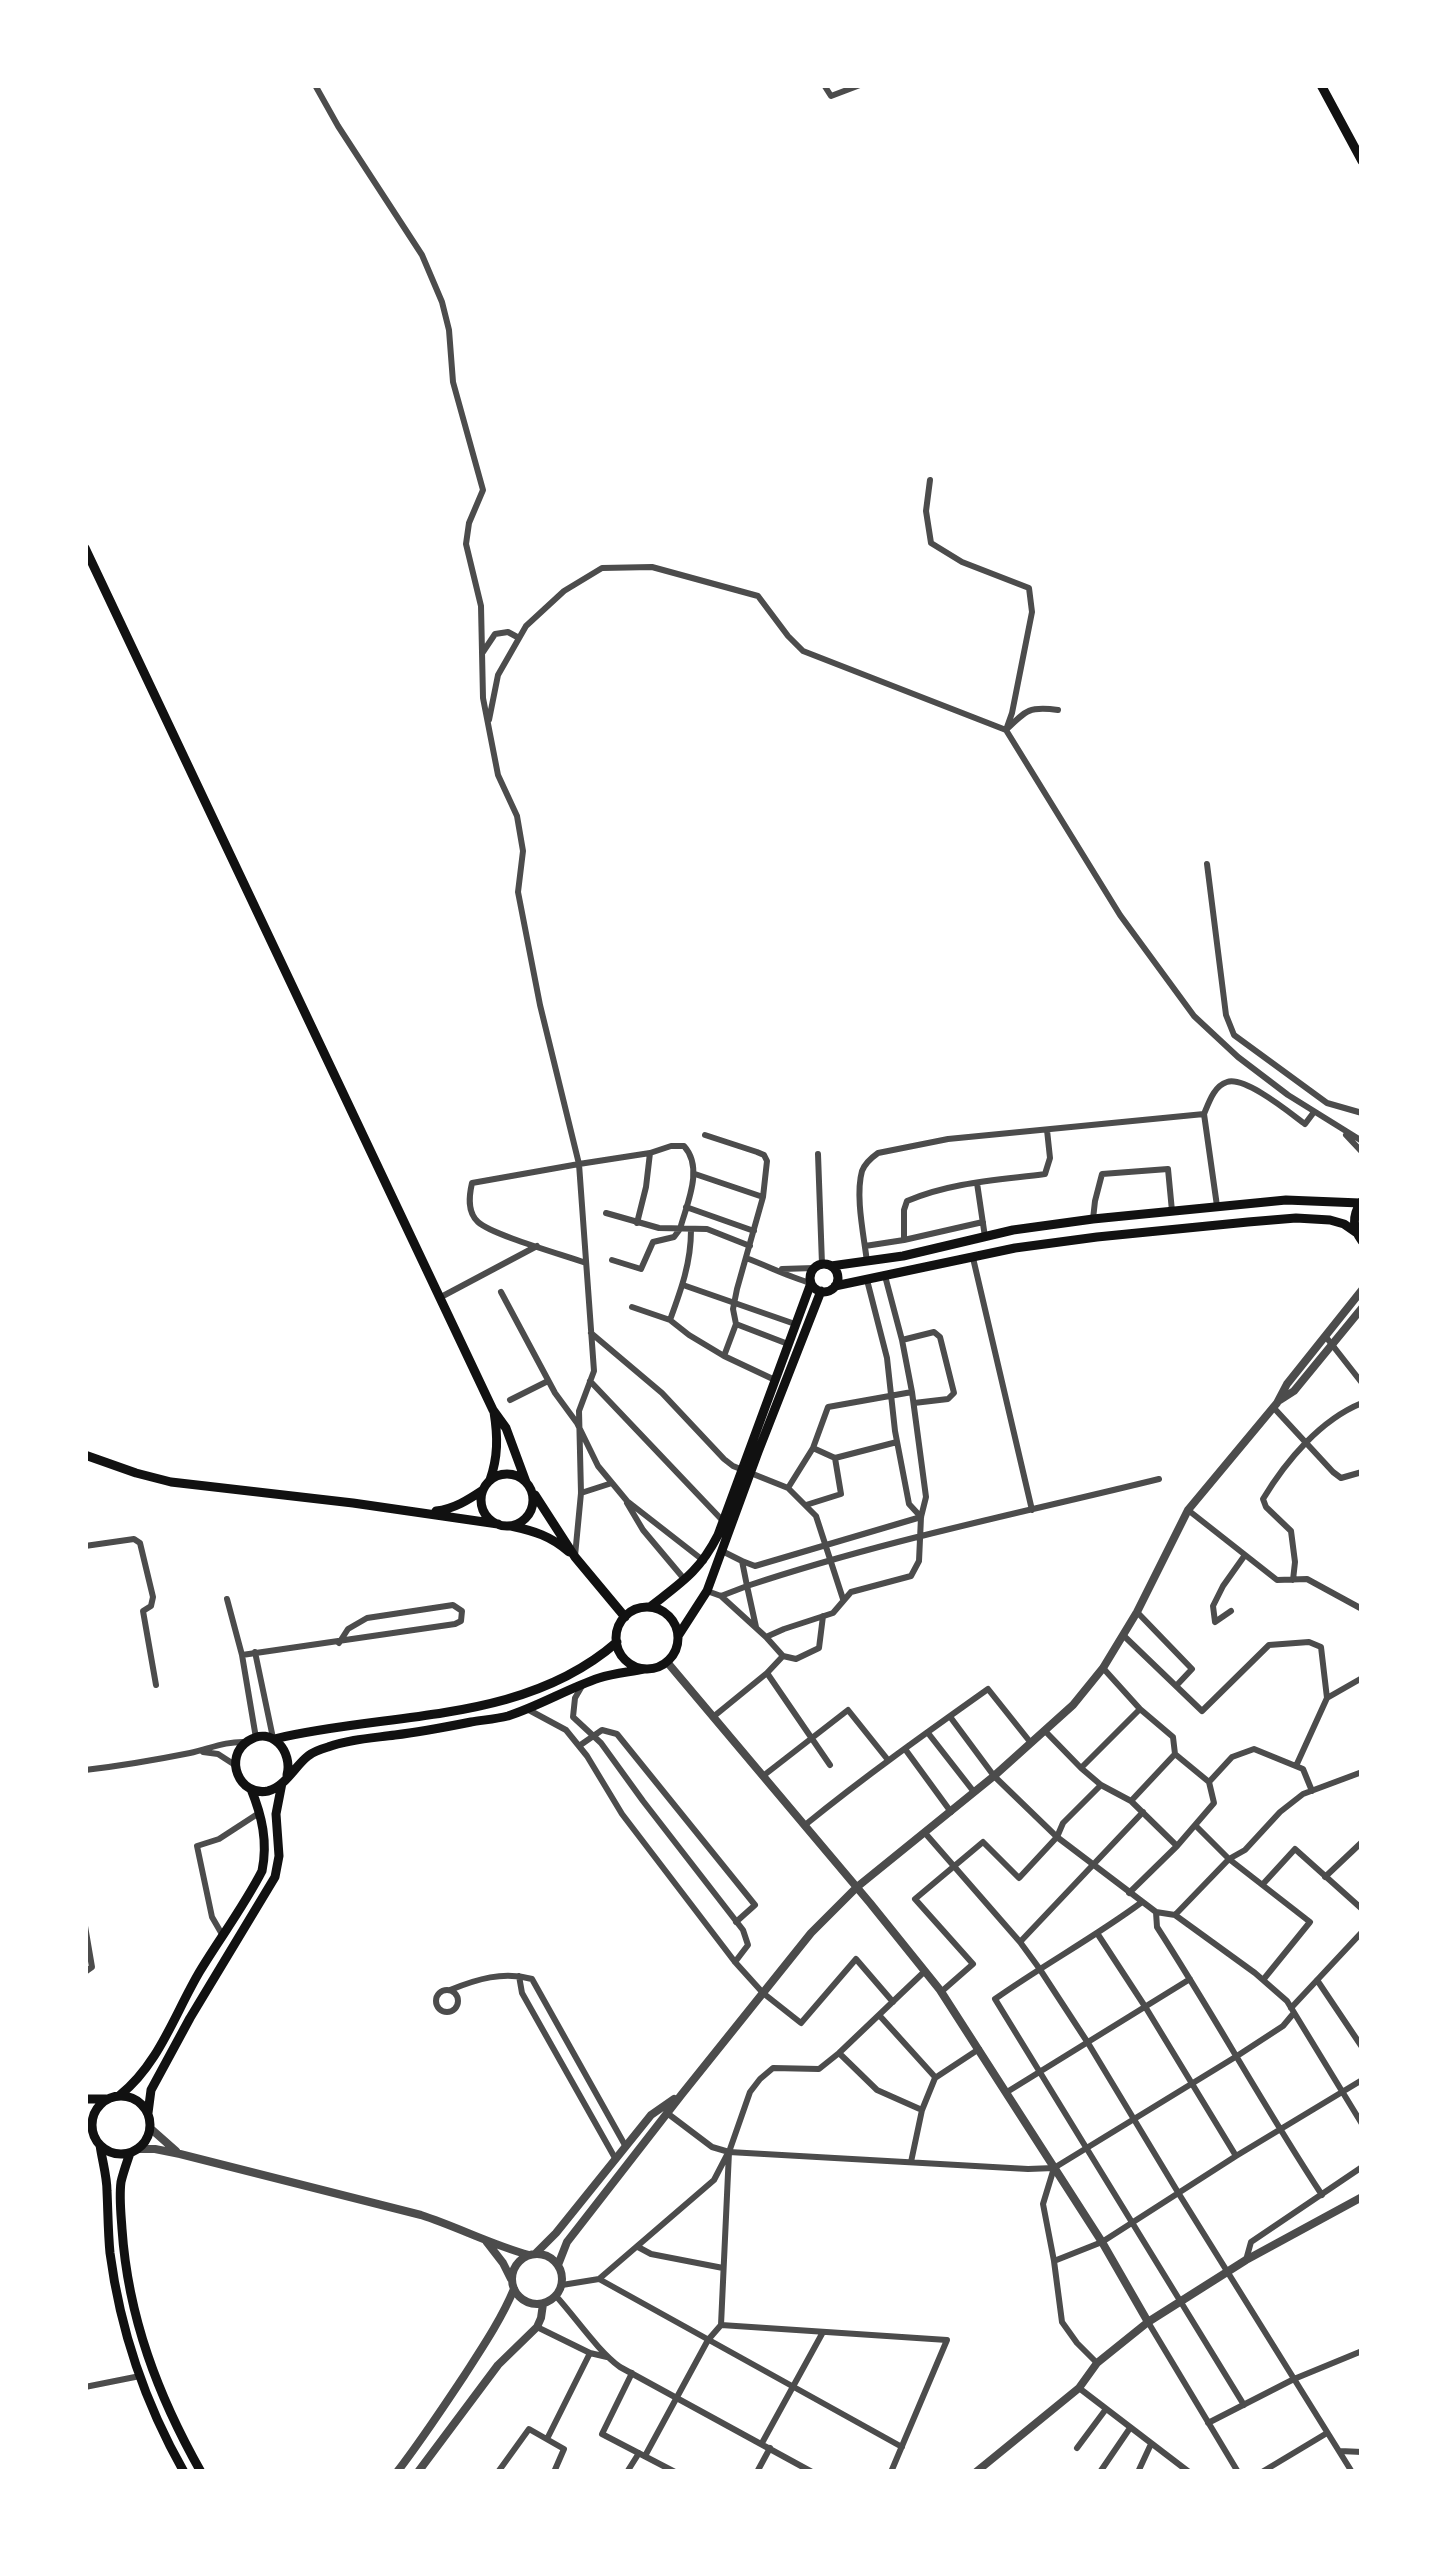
<!DOCTYPE html>
<html>
<head>
<meta charset="utf-8">
<style>
	body { margin:0 }
	#map { position:relative; width:1447px; height:2557px; overflow:hidden; background:#fff; font-family:"Work Sans",sans-serif }
	canvas { display:block }
	.frame { position:absolute; inset:0; border:88px solid #fff; pointer-events:none }
</style>
</head>
<body>
<div id="map">
<canvas width="1447" height="2557"></canvas>
<div class="frame"></div>
</div>
<script>
const context = document.querySelector('canvas').getContext('2d');
context.lineJoin = 'round';
function stroke(path, color, width, dash) { context.strokeStyle = color; context.lineWidth = width; context.lineCap = dash ? 'butt' : 'round'; context.setLineDash(dash || []); context.stroke(path); }
const minor = new Path2D(`
	M315,85L338,126L422,255L442,302L449,330L453,382L483,490L469,523L466,544L481,606L483,698L498,775L517,816L523,851L518,892L540,1005L579,1164L594,1371L579,1411L581,1493L575,1556
	M824,85L831,96L860,85
	M930,480L926,511L931,543L962,562L1029,588L1032,612L1012,713L1006,730
	M483,652L495,634L508,632L519,638
	M489,720L498,675L526,626L564,591L602,568L652,567L758,596L788,636L803,651L1006,730L1120,915L1194,1016L1238,1057L1288,1095L1362,1141
	M1007,729C1026,710 1030,706 1058,710
	M1207,864L1226,1015L1234,1035L1327,1103L1362,1113
	M1204,1114C1209,1102 1214,1086 1227,1082C1245,1076 1290,1113 1305,1124L1314,1112
	M1204,1114L1217,1206
	M705,1135L757,1152L764,1155L767,1161L763,1197L737,1289L733,1309L736,1324L724,1356
	M1346,1135L1362,1152
	M818,1154L822,1264
	M695,1174L763,1197
	M977,1183L985,1237
	M686,1207L754,1231
	M606,1213L659,1228L707,1229L750,1246
	M1093,1219L1095,1201L1102,1174L1168,1169L1172,1211
	M904,1240L983,1222
	M865,1246L904,1240V1210L907,1201C951,1182 999,1180 1045,1174L1050,1158L1047,1130
	M746,1258C768,1266 789,1277 811,1283
	M973,1258L1032,1510
	M612,1260L641,1269L653,1242L674,1237L680,1229C687,1203 704,1168 684,1146H671L650,1153
	M867,1262C864,1236 855,1196 862,1171C865,1163 871,1158 878,1153L948,1139L1204,1114
	M586,1263C564,1255 492,1235 478,1222C467,1212 469,1196 472,1183L579,1164L650,1153L646,1187L637,1223
	M782,1269L814,1268
	M867,1280L887,1358L895,1431L909,1504L921,1517
	M683,1285L795,1324
	M501,1292L555,1393L577,1423L598,1466L627,1501L704,1561
	M441,1297L537,1246
	M632,1307L670,1320L689,1335L724,1356L775,1380
	M670,1320C681,1290 691,1263 691,1230
	M736,1324L788,1344
	M591,1333L662,1393L724,1459L733,1466L788,1488L816,1516L843,1599
	M1326,1337L1362,1383
	M902,1340L934,1332L940,1337L954,1393L948,1399L914,1403
	M590,1381L723,1521
	M510,1400L548,1381
	M1273,1407L1333,1472L1341,1478L1362,1472
	M813,1448L835,1458L897,1442
	M788,1488L813,1448L828,1407L912,1392
	M581,1493L612,1483
	M627,1503L643,1530L685,1580
	M806,1505L841,1494L835,1458
	M1188,1510L1277,1580L1307,1579L1362,1609
	M85,1546L134,1539L140,1543L153,1597L151,1606L143,1611L156,1685
	M742,1561L755,1566L921,1517
	M1293,1580L1295,1562L1291,1531L1266,1507L1263,1499C1286,1461 1320,1420 1362,1403
	M707,1591L721,1596L747,1586L742,1561L722,1551
	M721,1596L766,1637L783,1656
	M227,1599L242,1655L256,1738
	M1231,1611L1215,1622L1213,1606L1223,1586L1245,1555
	M1137,1612L1192,1669L1176,1686
	M756,1627L747,1586C882,1541 1021,1513 1159,1479
	M1123,1635L1202,1711L1269,1645L1309,1642L1321,1647L1327,1698
	M766,1637L784,1629L833,1613L851,1592L911,1576L919,1561L921,1517L926,1497L912,1392L902,1340L885,1276
	M255,1652L273,1738
	M242,1655L455,1624L461,1621L462,1611L453,1605L367,1618L348,1629L339,1643
	M783,1656L796,1659L819,1648L823,1616
	M1103,1668L1140,1709L1173,1737L1175,1754L1209,1782
	M767,1673L830,1765
	M582,1686L575,1698L573,1717L601,1743L643,1801L743,1930L748,1945L735,1962
	M527,1709L566,1730L587,1756L622,1814L735,1962L763,1993L801,2023L856,1959L893,2002
	M713,1717L767,1673L783,1656
	M951,1718L994,1776L1057,1837L1156,1912L1157,1927C1214,2015 1264,2107 1322,2195
	M1045,1731L1081,1768L1101,1785L1131,1801L1177,1846
	M928,1733L974,1792
	M579,1746L602,1730L617,1734L755,1905L736,1922
	M905,1749L951,1812
	M203,1752L218,1754L235,1765
	M1296,1766L1327,1698L1362,1678
	M1081,1768L1140,1709
	M85,1770C120,1766 155,1760 190,1753C209,1749 225,1741 246,1742
	M763,1776L848,1710L888,1760
	M1131,1801L1175,1754
	M805,1825C864,1777 926,1733 988,1689L1031,1743
	M1195,1825L1229,1859L1310,1922L1263,1980
	M925,1833L1020,1942L1039,1968L1088,2043L1179,2194L1352,2472
	M1325,1877L1362,1842
	M1263,1884L1295,1849L1362,1909
	M1129,1893L1177,1846L1214,1803L1209,1782L1232,1757L1254,1749L1303,1769L1312,1791
	M1142,1902C1095,1937 1043,1965 995,1999L1244,2405
	M1156,1912L1175,1915L1255,1973L1287,2001L1362,2124
	M1175,1915L1229,1859L1245,1850L1280,1812L1303,1794L1362,1772
	M85,1926L92,1967L85,1972
	M1097,1933L1146,2008L1236,2156
	M223,1936L212,1917L197,1846L219,1839L259,1813
	M1020,1942L1143,1812
	M519,1976L522,1993L615,2158
	M1317,1980L1362,2047
	M450,1990C477,1979 503,1971 532,1979L626,2147
	M436 2001a11 11 0 1 1 22 0a11 11 0 1 1-22 0Z
	M941,1992L973,1964L915,1899L983,1842L1019,1878L1057,1837L1063,1823L1101,1785
	M1291,2008L1362,1932
	M879,2015L935,2077
	M839,2053L877,2090L922,2110
	M1007,2092L1190,1979
	M667,2113L712,2147L729,2152L1028,2169L1054,2168L1237,2056L1283,2026L1293,2014
	M911,2162L922,2110L935,2078L979,2049
	M1054,2168L1043,2204L1054,2261L1062,2322L1077,2343L1097,2363
	M638,2247L651,2254L723,2268
	M1246,2260L1251,2242L1362,2167
	M1054,2261L1102,2242L1236,2156L1362,2080
	M599,2279L902,2447
	M562,2285L599,2279L714,2180L728,2153
	M556,2296C576,2318 598,2351 620,2367L812,2472
	M1148,2322L1238,2472
	M721,2325L729,2152L750,2092L760,2079L773,2068L819,2069L839,2053L925,1971
	M721,2325L947,2340L891,2472
	M537,2327L590,2353L607,2357
	M632,2373L602,2434L675,2472
	M85,2387L140,2376
	M1079,2388L1189,2472
	M1208,2423L1294,2379L1362,2351
	M547,2439L590,2353
	M762,2443L823,2332
	M1077,2448L1106,2409
	M1340,2451L1362,2452
	M645,2456L708,2340L721,2325
	M498,2472L529,2429L564,2449L554,2472
	M627,2472L639,2453
	M757,2472L770,2448
	M1100,2472L1130,2428
	M1138,2472L1151,2444
	M1262,2472L1327,2433`);
const tertiary = new Path2D(`
	M1280,1400L1294,1391L1362,1308
	M667,1662L870,1903L940,1990L1102,2242L1148,2322
	M150,2128L176,2151
	M137,2149H155L180,2154L421,2215C458,2227 492,2245 529,2255
	M486,2241L503,2263L511,2279
	M512 2279a25 25 0 1 1 50 0a25 25 0 1 1-50 0Z
	M535,2254L556,2233L651,2115L674,2099
	M558,2265L567,2242L682,2094L811,1933L857,1887L994,1776L1073,1705L1103,1668L1137,1612L1188,1510L1277,1403L1287,1384L1362,1290
	M397,2472C421,2441 442,2409 464,2376C482,2348 501,2320 514,2289
	M418,2472L498,2365L537,2327L541,2318L543,2304
	M976,2472L1079,2388L1097,2363L1148,2322L1246,2260L1362,2197`);
const secondary = new Path2D(`
	M1321,85L1362,161
	M85,548L493,1410L506,1428L526,1482
	M1361,1202C1352,1216 1352,1228 1362,1241
	M810 1278a14 14 0 1 1 28 0a14 14 0 1 1-28 0Z
	M831,1266L903,1256L1013,1230L1093,1219L1286,1200L1360,1203
	M835,1286L1015,1248L1097,1237L1248,1222L1296,1218L1330,1220L1344,1224L1357,1233
	M85,1455L136,1473L171,1482L353,1503L498,1524
	M481 1500a26 26 0 1 1 52 0a26 26 0 1 1-52 0Z
	M490,1480C498,1457 498,1437 494,1412
	M535,1495L575,1557L625,1617
	M436,1511C454,1509 468,1500 483,1490
	M511,1526C534,1531 551,1536 569,1552
	M650,1607C682,1582 699,1572 718,1535L811,1283
	M616 1638a31 31 0 1 1 62 0a31 31 0 1 1-62 0Z
	M678,1636L707,1591L758,1452L821,1291
	M274,1739C389,1711 522,1725 617,1642
	M287,1775C293,1752 272,1725 248,1741C223,1757 239,1797 268,1791C285,1787 295,1766 308,1756C314,1751 321,1749 328,1747C350,1739 373,1738 395,1735C421,1732 446,1727 471,1722C483,1720 496,1719 508,1716C539,1706 569,1688 599,1678C614,1673 630,1672 644,1669
	M120,2095C159,2064 175,2013 200,1971C220,1938 244,1906 262,1871C268,1842 262,1816 251,1789
	M92 2125a29 29 0 1 1 58 0a29 29 0 1 1-58 0Z
	M85,2099H106
	M148,2113L151,2090L190,2018L275,1877L279,1856L276,1814L282,1783
	M100,2145C102,2160 107,2176 107,2191C108,2212 108,2232 110,2253C120,2329 146,2405 184,2472
	M130,2153C127,2162 123,2173 121,2182C119,2197 121,2214 122,2229C128,2317 158,2396 201,2472`);
stroke(minor, '#4c4c4c', 6);
stroke(tertiary, '#4c4c4c', 8);
stroke(secondary, '#111', 9);
</script>
</body>
</html>
